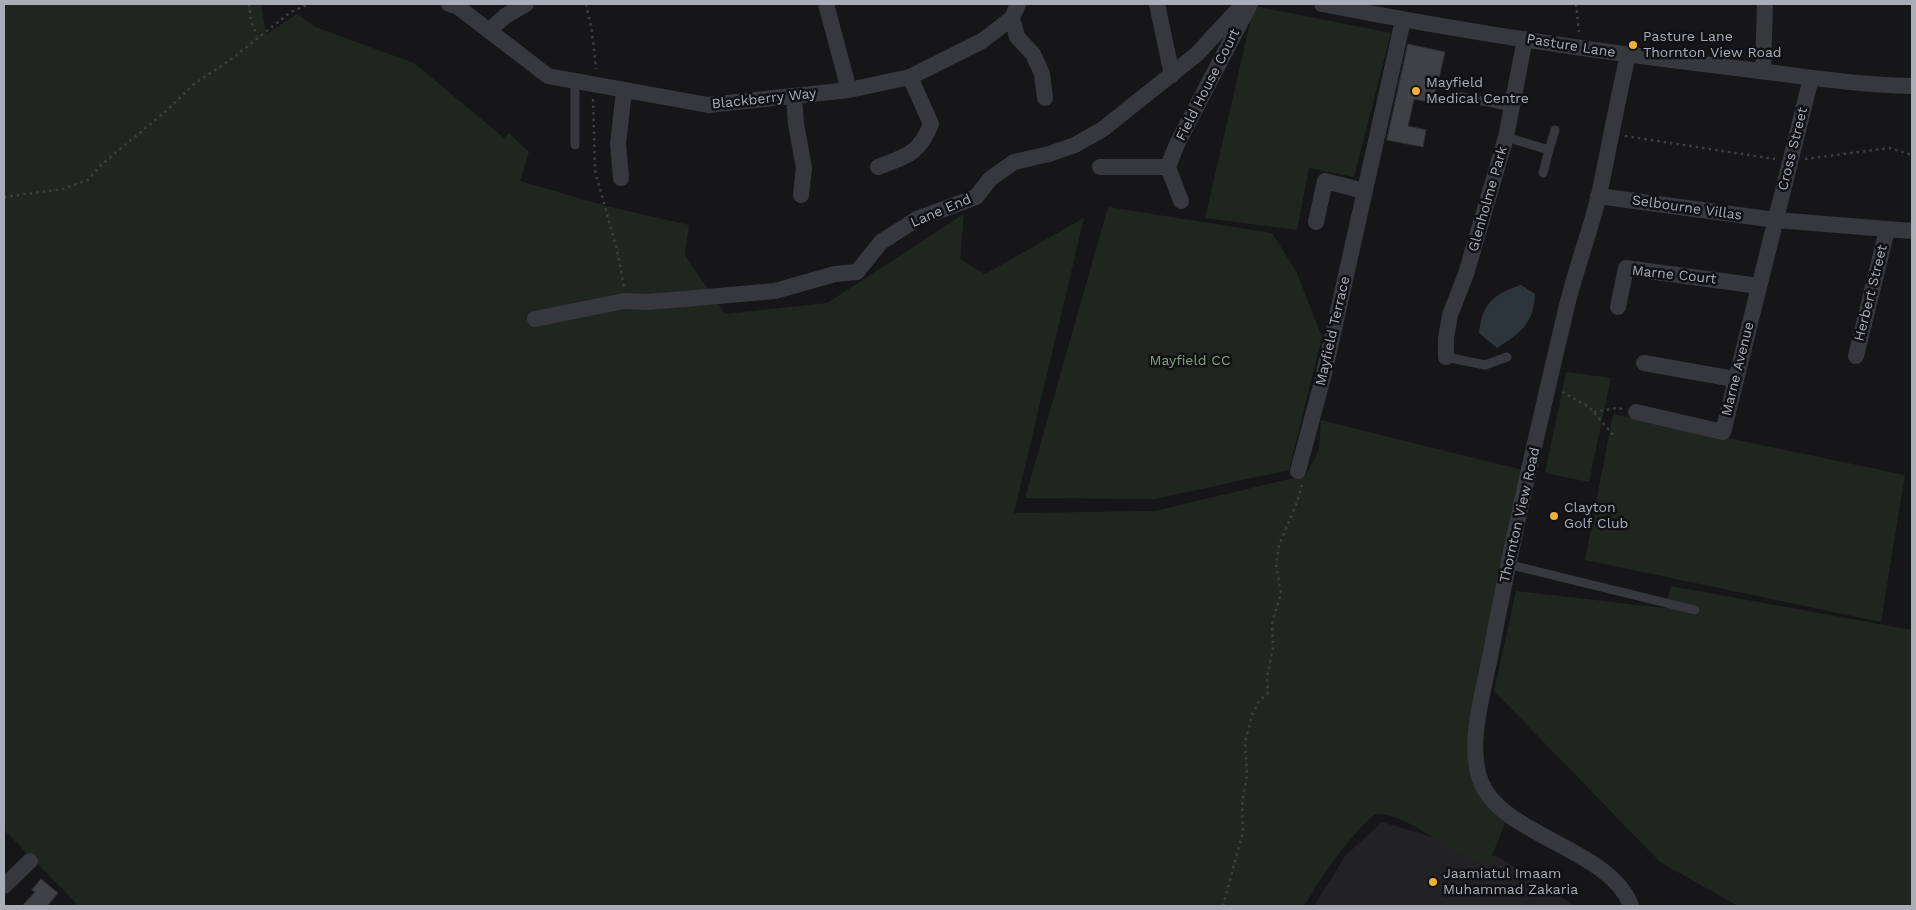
<!DOCTYPE html>
<html>
<head>
<meta charset="utf-8">
<style>
	body { margin:0 }
	#map { position:relative; width:1916px; height:910px; overflow:hidden; background:#161618; font-family:"Work Sans",sans-serif }
	canvas { display:block }
	.frame { position:absolute; inset:0; border:5px solid #a8adb8; pointer-events:none }
</style>
</head>
<body>
<div id="map">
<canvas width="1916" height="910"></canvas>
<div class="frame"></div>
</div>
<script>
const context = document.querySelector('canvas').getContext('2d');
context.lineJoin = 'round';
function fill(path, color) { context.fillStyle = color; context.fill(path, 'evenodd'); }
function stroke(path, color, width, dash) { context.strokeStyle = color; context.lineWidth = width; context.lineCap = dash ? 'butt' : 'round'; context.setLineDash(dash || []); context.stroke(path); }
function drawText(font, color, halo, rows, align = 'center') {
  context.font = font + ' "Work Sans",sans-serif'; context.lineWidth = 5; context.setLineDash([]); context.textBaseline = 'middle'; context.strokeStyle = halo; context.fillStyle = color; for (const [text, x, y, turn = 0] of rows) {
    context.save(); context.translate(x, y); context.rotate((+turn || 0) * Math.PI / 180); context.textAlign = isNaN(turn) ? turn : align; if (halo) context.strokeText(text, 0, 0); context.fillText(text, 0, 0); context.restore();
  }
}
const built = new Path2D(`
	M1382,822L1499,857L1575,906H1314L1345,856Z`);
const green = new Path2D(`
	M4,4H261L266,34L297,14L315,27L414,63L504,138L509,133L529,152L520,181L606,206L689,225L685,255L725,314L827,303L964,214L960,259L985,274L1084,218L1014,513L1155,511L1306,475L1319,450L1321,420L1523,470L1478,684L1486,792L1506,821L1489,863C1481,861 1473,860 1466,857C1437,845 1409,814 1375,814C1345,841 1325,872 1304,906H74L76,903L4,830Z
	M1254,6L1391,33L1354,177L1309,168L1297,230L1205,218Z
	M1108,207L1272,233L1296,271L1322,337L1289,470L1155,499L1025,498Z
	M1566,372L1611,378L1589,482L1545,473Z
	M1613,414L1905,475L1881,622L1585,560Z
	M1671,586L1912,630V906H1738L1660,862L1494,691L1516,591L1665,608Z`);
const water = new Path2D(`
	M1521,285L1535,294C1534,324 1520,333 1497,348L1479,333C1482,304 1493,294 1521,285Z`);
const building = new Path2D(`
	M1408,44L1445,52L1433,103L1414,99L1408,126L1426,130L1423,147L1387,140Z
	M41,879L58,893L47,906H22L35,892L32,890Z`);
const path = new Path2D(`
	M249,4L251,21L257,36
	M586,4L592,31L596,69
	M1576,4L1579,32
	M593,99L595,171L617,250L624,287
	M1625,136L1775,159
	M1805,159L1890,148L1912,155
	M4,197L63,189L88,180L101,165L166,111L194,84L230,60L291,12L309,4
	M1562,392L1589,407L1616,438
	M1594,412L1616,408L1623,409
	M1223,906L1243,832L1242,805L1247,775L1245,742L1252,715L1259,701L1268,693L1267,678L1273,648L1272,624L1281,593L1276,565L1279,545L1296,505L1302,485`);
const service = new Path2D(`
	M575,81V145
	M1453,95L1512,107
	M1506,137L1549,150L1543,173
	M1549,150L1555,130
	M1446,357L1485,365L1507,357
	M1507,564L1695,610`);
const minor = new Path2D(`
	M449,4L458,7L548,76L708,105L849,90L910,77L982,41L1012,18L1018,4
	M826,4L849,90
	M1157,4L1172,75
	M1322,4C1459,31 1597,52 1736,68C1794,75 1853,85 1912,86
	M1012,18L1017,37L1033,54L1042,74L1045,98
	M489,31L505,16L526,4
	M1628,55C1617,102 1609,148 1599,195C1589,236 1573,276 1564,318C1538,429 1512,540 1491,652C1484,691 1466,745 1481,782C1502,836 1611,849 1631,906
	M1763,71L1765,4
	M794,97L796,124L804,168L801,195
	M878,167C907,156 919,154 931,124L910,77
	M1100,167H1168L1177,144L1250,4
	M1168,167L1181,201
	M621,178L618,144L624,91
	M1598,196L1776,220L1912,231
	M1316,222L1325,181L1364,191
	M1618,307L1626,268L1759,286
	M535,319L624,301L649,302L775,291L835,274L857,272L881,242L917,219L976,197L990,179L1014,162L1049,154L1075,145L1103,129L1197,54L1243,4
	M1856,356L1887,230
	M1446,357V338L1450,315L1466,274L1506,137L1525,39
	M1644,363L1734,379
	M1636,412L1723,432L1811,78
	M1298,471L1324,374L1403,20
	M4,886L30,861`);
const markers = [
	[1633,45,5,"#f2b134"],
	[1416,91,5,"#f2b134"],
	[1554,516,5,"#f2b134"],
	[1433,882,5,"#f2b134"]
];
const poiNames = [
	["Pasture Lane",1643,37],
	["Thornton View Road",1643,53],
	["Mayfield",1426,83],
	["Medical Centre",1426,99],
	["Clayton",1564,508],
	["Golf Club",1564,524],
	["Jaamiatul Imaam",1443,874],
	["Muhammad Zakaria",1443,890]
];
const streetNames = [
	["Pasture Lane",1571,46,9],
	["Field House Court",1208,85,-63],
	["Blackberry Way",764,99,-6],
	["Cross Street",1793,149,-76],
	["Glenholme Park",1488,199,-74],
	["Selbourne Villas",1687,208,8],
	["Lane End",941,211,-23],
	["Marne Court",1674,275,6],
	["Herbert Street",1871,293,-76],
	["Mayfield Terrace",1333,331,-77],
	["Marne Avenue",1738,369,-76],
	["Thornton View Road",1520,515,-77]
];
const parkNames = [
	["Mayfield CC",1190,361]
];
fill(built, '#222225');
fill(green, '#1e261f');
fill(water, '#2c353c');
fill(building, '#404145');
stroke(building, '#303034', 1);
stroke(path, '#3d3f44', 2.5, [2.5, 4]);
stroke(service, '#37383d', 9);
stroke(minor, '#37383d', 16);
for (const [x, y, r, color] of markers) { const dot = new Path2D(); dot.arc(x, y, r, 0, 2 * Math.PI); context.fillStyle = color; context.fill(dot); stroke(dot, '#111113', 2); }
drawText('14px', '#a8adb8', '#111113', poiNames, 'left');
drawText('14px', '#a8adb8', '#111113', streetNames);
drawText('14px', '#7fa381', '#111113', parkNames);
</script>
</body>
</html>
